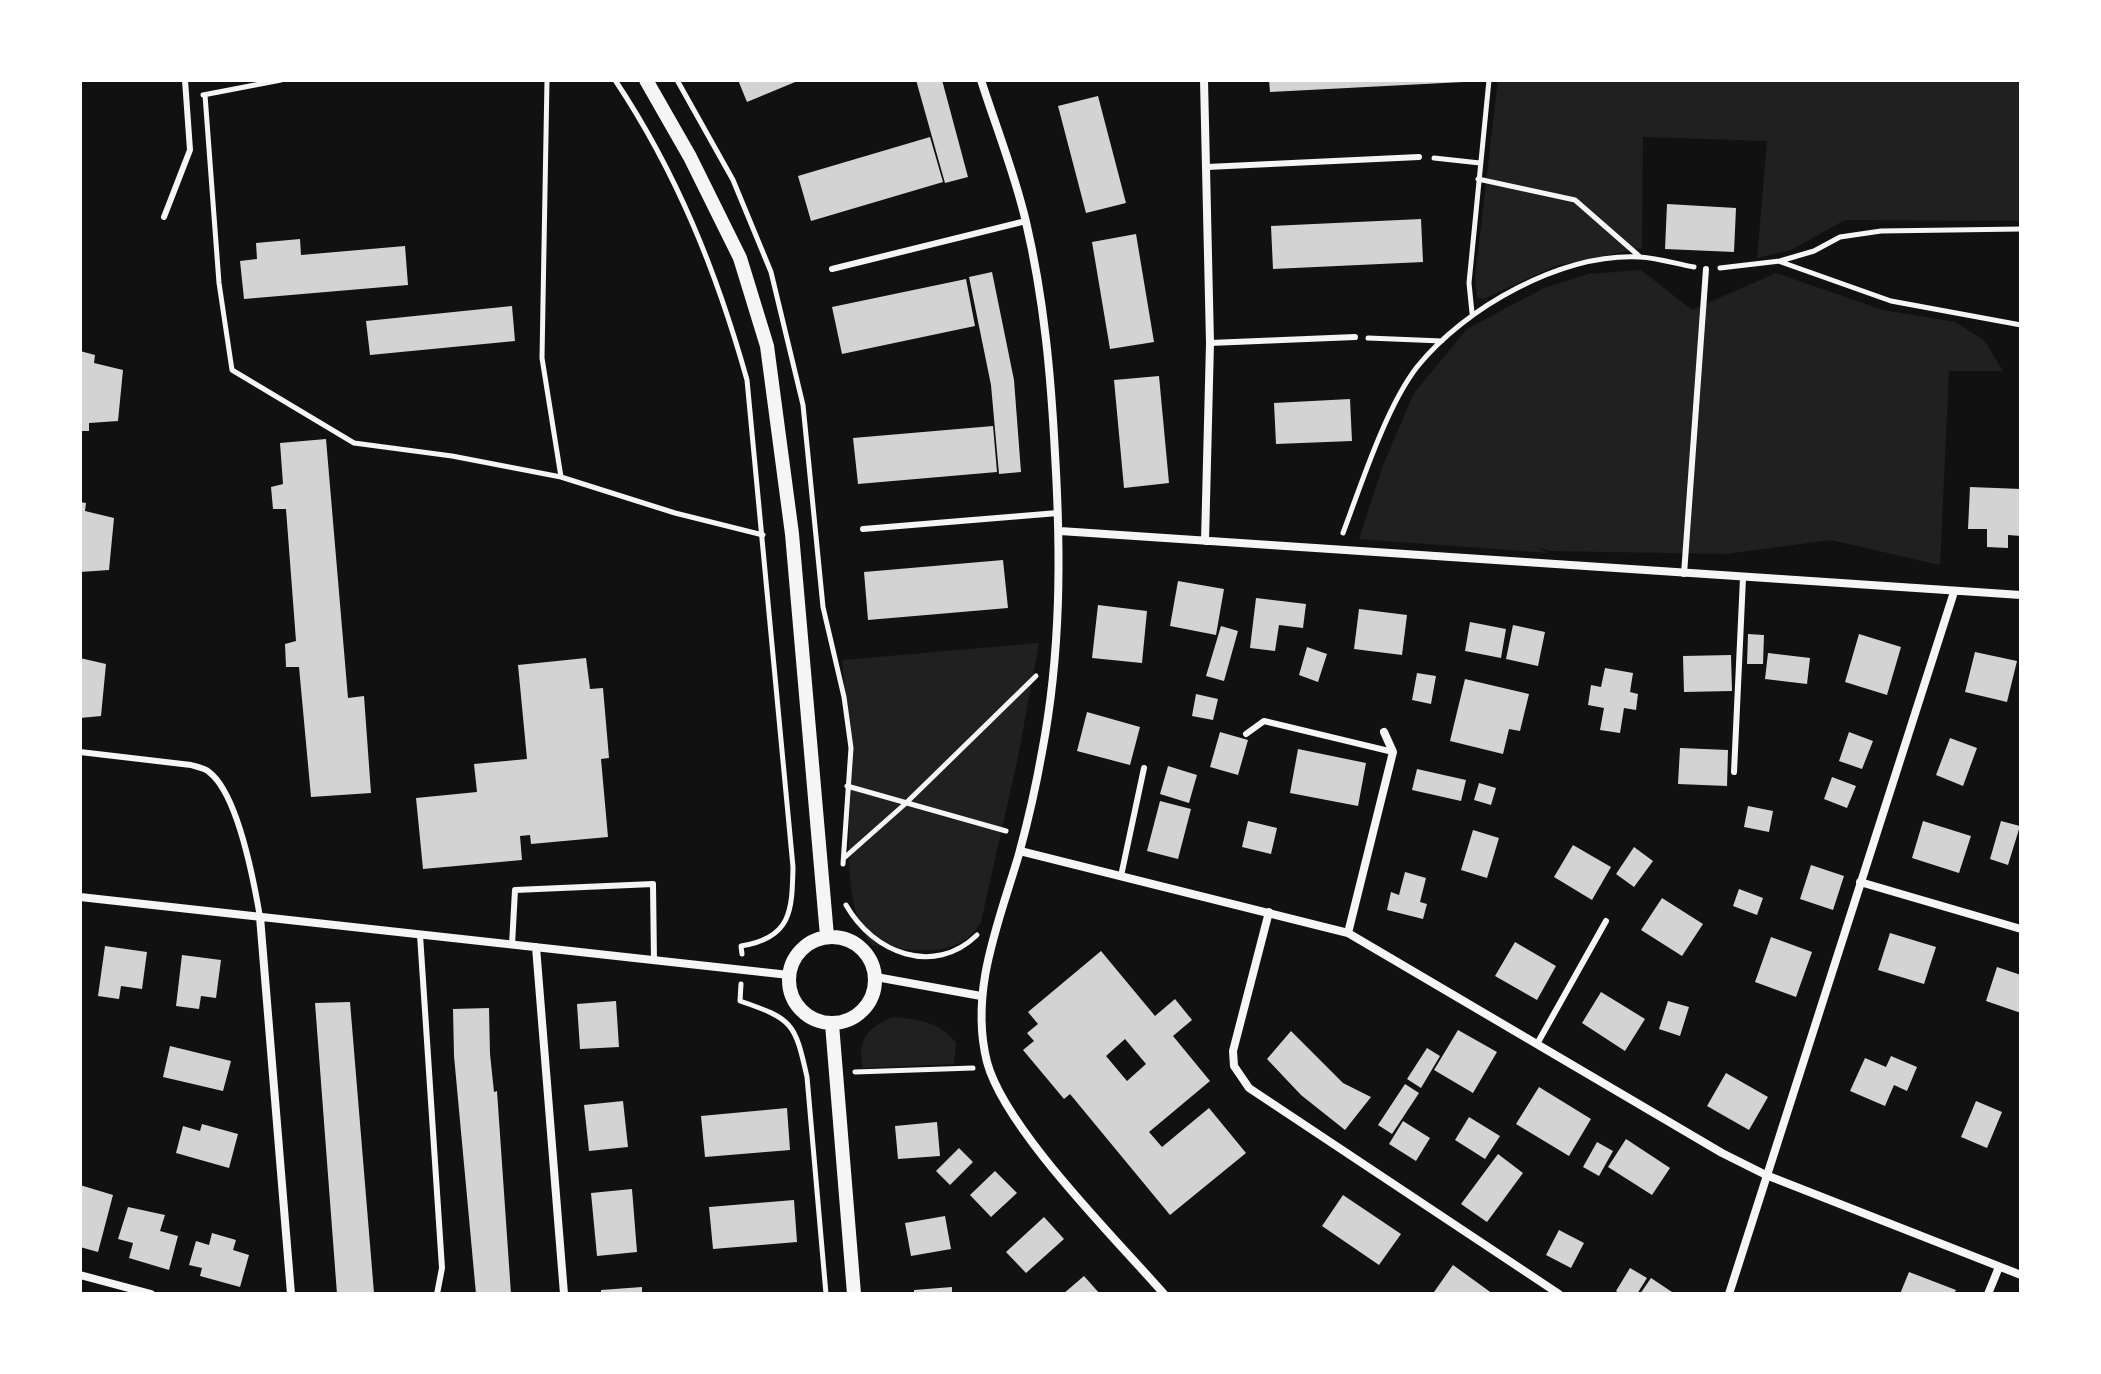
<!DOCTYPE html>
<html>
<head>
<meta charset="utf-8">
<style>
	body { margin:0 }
	#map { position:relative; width:2101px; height:1374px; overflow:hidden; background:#111; font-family:"Libre Baskerville",serif }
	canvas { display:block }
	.frame { position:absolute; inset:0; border:82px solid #fff; pointer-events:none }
</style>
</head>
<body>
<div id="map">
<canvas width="2101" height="1374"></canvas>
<div class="frame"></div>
</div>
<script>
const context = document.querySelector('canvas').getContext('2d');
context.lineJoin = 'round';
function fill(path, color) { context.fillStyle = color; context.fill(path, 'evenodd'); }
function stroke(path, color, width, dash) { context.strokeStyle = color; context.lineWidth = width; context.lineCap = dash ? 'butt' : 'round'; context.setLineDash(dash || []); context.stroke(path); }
const green = new Path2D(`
	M1498,80H2021V221L1845,220L1791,250L1757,258L1767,141L1643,137L1642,248L1555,266L1484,299L1477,298L1475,276Z
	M1641,270L1692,310L1776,273L1883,310L1955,322L1984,340L2003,371H1949L1940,565L1831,540L1725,554L1550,551L1534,546L1549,553L1359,539L1383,465L1414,393L1467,329L1544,288L1588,274Z
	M1039,643L1018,757L981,922C958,962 910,949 872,945C838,901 852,819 850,765C849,730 845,695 842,660Z
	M893,1017C919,1020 939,1021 956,1043L954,1064L863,1068C856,1041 868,1027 893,1017Z`);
const building = new Path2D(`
	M738,80H800L747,102Z
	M916,80H942L968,177L945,183Z
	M1269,80H1463V82L1270,92Z
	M1098,96L1126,203L1086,213L1058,106Z
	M930,137L943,182L811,221L798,176Z
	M1667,204L1736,208L1734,252L1665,249Z
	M1421,219L1423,262L1273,269L1271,226Z
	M1136,234L1154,342L1110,349L1092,242Z
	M300,239L301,255L405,246L408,285L244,299L240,261L257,259L256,243Z
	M992,272L1014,380L1021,472L999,474L991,385L969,277Z
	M966,279L975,326L842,354L832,307Z
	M512,306L515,341L370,355L366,321Z
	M80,351L95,355L94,363L123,370L118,421L89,423V431H80Z
	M1159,376L1169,483L1124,488L1114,380Z
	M1350,399L1352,441L1276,444L1274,403Z
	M993,426L997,472L858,484L853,438Z
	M326,439L348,698L364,696L371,793L311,797L299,667H286L285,644L296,641L286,509H273L271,487L283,484L280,443Z
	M1970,487L2021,489V536L2008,535V548L1987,547V529H1968Z
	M80,502L86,503L85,511L114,518L109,570L80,572Z
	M1003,560L1008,608L868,620L864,572Z
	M1178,581L1224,589L1216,635L1170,626Z
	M1256,598L1306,604L1303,628L1279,625L1275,651L1250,648Z
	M1098,605L1147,611L1142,663L1092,658Z
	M1359,609L1407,615L1402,655L1354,649Z
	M1470,622L1506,629L1501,658L1465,651Z
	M1513,625L1545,632L1538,666L1506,659Z
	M1221,626L1238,631L1224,681L1206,676Z
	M1748,634L1764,635L1763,664H1747Z
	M1859,634L1901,647L1887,695L1845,682Z
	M1307,647L1327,654L1318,682L1299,675Z
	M1975,652L2017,661L2007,702L1965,692Z
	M1768,653L1810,658L1807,684L1765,679Z
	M1731,655L1732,691L1684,692L1683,656Z
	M80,658L106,664L101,716L80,718Z
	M586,658L590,689L603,688L609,758L601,759L608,837L531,844L530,835L520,836L522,860L423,869L416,798L477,792L474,764L527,759L518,665Z
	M1605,668L1633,673L1630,692L1638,694L1636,710L1624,708L1620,733L1600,730L1604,708L1588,705L1591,685L1601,687Z
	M1417,673L1436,676L1431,704L1412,700Z
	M1465,679L1529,694L1520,731L1509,729L1503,754L1450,741Z
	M1196,694L1218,699L1213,720L1192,716Z
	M1087,712L1140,727L1130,765L1077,751Z
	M1220,732L1248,740L1238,775L1210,767Z
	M1849,732L1873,741L1862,769L1839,761Z
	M1950,738L1977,748L1963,786L1936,775Z
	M1680,748L1728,750L1727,786L1678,784Z
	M1298,749L1366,763L1358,806L1290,793Z
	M1168,766L1197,775L1189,803L1160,794Z
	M1417,769L1466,780L1461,801L1412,790Z
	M1832,777L1856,786L1847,808L1824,799Z
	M1479,783L1496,788L1491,805L1474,800Z
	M1160,801L1191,809L1178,859L1147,851Z
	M1748,806L1773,811L1769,832L1744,827Z
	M1248,821L1277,828L1271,854L1242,847Z
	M1923,821L1971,836L1959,873L1912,858Z
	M2001,821L2020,826L2008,865L1990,859Z
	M1473,830L1499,838L1487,878L1461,870Z
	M1573,845L1611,867L1592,900L1554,877Z
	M1634,847L1653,861L1634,887L1616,874Z
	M1811,865L1844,876L1833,910L1800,899Z
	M1405,872L1426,878L1420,902L1427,904L1423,919L1387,910L1391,892L1399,895Z
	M1739,889L1763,898L1757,915L1733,906Z
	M1662,898L1703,924L1682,956L1641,930Z
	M1890,933L1936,947L1924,984L1878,970Z
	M1771,937L1812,952L1796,997L1755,982Z
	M1515,942L1556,966L1537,1000L1495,976Z
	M105,946L147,952L142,989L121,986L119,999L98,996Z
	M1101,951L1155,1016L1175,999L1192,1020L1173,1036L1210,1081L1149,1132L1162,1147L1209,1108L1246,1153L1170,1215L1070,1094L1064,1099L1023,1050L1034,1041L1027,1033L1038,1024L1028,1012ZM1125,1039L1146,1064L1127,1081L1106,1056Z
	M182,955L221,960L216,998L201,996L199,1009L176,1006Z
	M1997,967L2021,975V1013L1986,1001Z
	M1601,992L1645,1019L1625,1051L1582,1023Z
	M616,1001L619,1047L580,1049L577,1004Z
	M1668,1001L1689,1007L1680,1036L1659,1029Z
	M350,1002L374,1293L337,1294L315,1003Z
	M489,1008L490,1054L494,1092L497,1091L511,1294H476L454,1056L453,1009Z
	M1458,1030L1497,1052L1473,1093L1434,1070Z
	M1291,1031L1343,1083L1371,1097L1345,1130L1301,1095L1267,1059Z
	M170,1046L231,1061L223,1091L163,1077Z
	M1427,1048L1440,1056L1421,1088L1407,1079Z
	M1891,1056L1917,1067L1907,1091L1894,1085L1885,1106L1850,1091L1865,1058L1886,1067Z
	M1726,1073L1768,1097L1749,1130L1707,1106Z
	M1405,1084L1419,1093L1392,1134L1378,1125Z
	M1539,1087L1591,1119L1569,1156L1516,1124Z
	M623,1101L628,1147L589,1151L584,1105Z
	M1976,1101L2002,1112L1987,1148L1961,1137Z
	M787,1108L790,1150L705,1157L701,1116Z
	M1469,1117L1500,1136L1485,1159L1455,1140Z
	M1403,1121L1430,1138L1416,1161L1389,1144Z
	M937,1122L940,1156L898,1159L895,1126Z
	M202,1124L238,1134L229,1168L176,1153L183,1126L200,1131Z
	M1626,1139L1670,1168L1652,1195L1608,1167Z
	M1597,1142L1613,1151L1599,1176L1583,1167Z
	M959,1148L973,1162L950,1185L936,1171Z
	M1498,1154L1523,1173L1487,1222L1461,1204Z
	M995,1171L1017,1193L991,1217L970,1195Z
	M80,1185L113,1195L98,1252L80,1247Z
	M632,1189L637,1252L597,1256L591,1193Z
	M1343,1195L1401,1234L1379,1265L1322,1226Z
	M794,1200L797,1242L713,1249L709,1207Z
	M128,1207L165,1215L160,1231L178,1236L169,1270L129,1258L133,1243L118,1239Z
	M945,1216L951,1249L911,1256L905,1223Z
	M1044,1217L1064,1239L1026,1273L1006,1252Z
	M1559,1230L1584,1243L1571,1268L1546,1255Z
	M212,1233L236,1240L233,1250L249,1255L240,1287L200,1276L202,1268L189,1265L196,1241L209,1245Z
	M1453,1265L1493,1294L1434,1292Z
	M1630,1268L1647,1278L1637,1294H1621L1616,1291Z
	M1909,1272L1956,1290L1954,1294H1900Z
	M1084,1276L1100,1294H1063Z
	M1651,1278L1675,1294H1640Z
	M642,1287V1294H601V1290Z
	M952,1287V1294H914V1290Z`);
const path = new Path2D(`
	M547,80L542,358L561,477
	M615,80C677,173 717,273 747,380L793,867C792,910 792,938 741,946L742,954
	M677,80L733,180L771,272L803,405L823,607L844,697L851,748L843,864
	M203,95L281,80
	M205,95L219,283L232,370L354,443L452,456L561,477L675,513L763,535
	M1434,158L1480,163
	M1478,179L1575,200L1639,256
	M1781,262L1891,301L2021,325
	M1720,268L1780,261L1814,251L1840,237L1881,231L2021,229
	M1472,313L1469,283L1489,80
	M1368,338L1442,341
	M1343,533C1361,485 1386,407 1417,367C1465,307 1562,253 1640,257C1658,258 1677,264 1694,267
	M847,786L1006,831
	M844,858L905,804L1036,676
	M846,905C873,953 934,977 977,935
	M741,984L740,1001C793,1019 795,1023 807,1077L826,1294
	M855,1072L973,1068`);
const service = new Path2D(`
	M1207,167L1419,157
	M164,217L190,150L185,80
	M832,269L1026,221
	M1210,343L1355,337
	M863,529L1058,513
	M1684,574L1706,269
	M1246,734L1264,721L1393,752
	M80,752L191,765C197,767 205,768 209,772C238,794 254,882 260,917
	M1734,772L1743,578
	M1121,876L1144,768
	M420,935L442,1268L437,1294
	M512,945L515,890L653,884L654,961
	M1537,1044L1606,921`);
const minor = new Path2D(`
	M981,80C996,127 1015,174 1026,222C1044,299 1051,376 1055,454C1061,554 1061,653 1042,752C1036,786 1028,821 1019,854C999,922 969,991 987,1062C1005,1129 1116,1239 1164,1294
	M1204,80L1210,343L1205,541
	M1060,531L2021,595
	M1020,851L1348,933L1722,1153L1766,1175L2021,1275
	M1860,882L2021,929
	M80,897L789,975
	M1269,912L1233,1051L1234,1066L1249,1088L1559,1294
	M260,917L291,1294
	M1348,933L1393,752L1384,732
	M536,947L564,1294
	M876,977L981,996
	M80,1275L151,1294
	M1729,1294L1954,592
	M1988,1294L1999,1267`);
const tertiary = new Path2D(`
	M646,80L690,157L740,258L767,346L792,534L827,936
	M789 980a43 43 0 1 1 86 0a43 43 0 1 1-86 0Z
	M832,1024L854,1294`);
fill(green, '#202020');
fill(building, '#d3d3d3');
stroke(path, '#f5f5f5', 5);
stroke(service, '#f5f5f5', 6);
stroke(minor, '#f5f5f5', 8);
stroke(tertiary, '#f5f5f5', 14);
</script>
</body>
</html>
